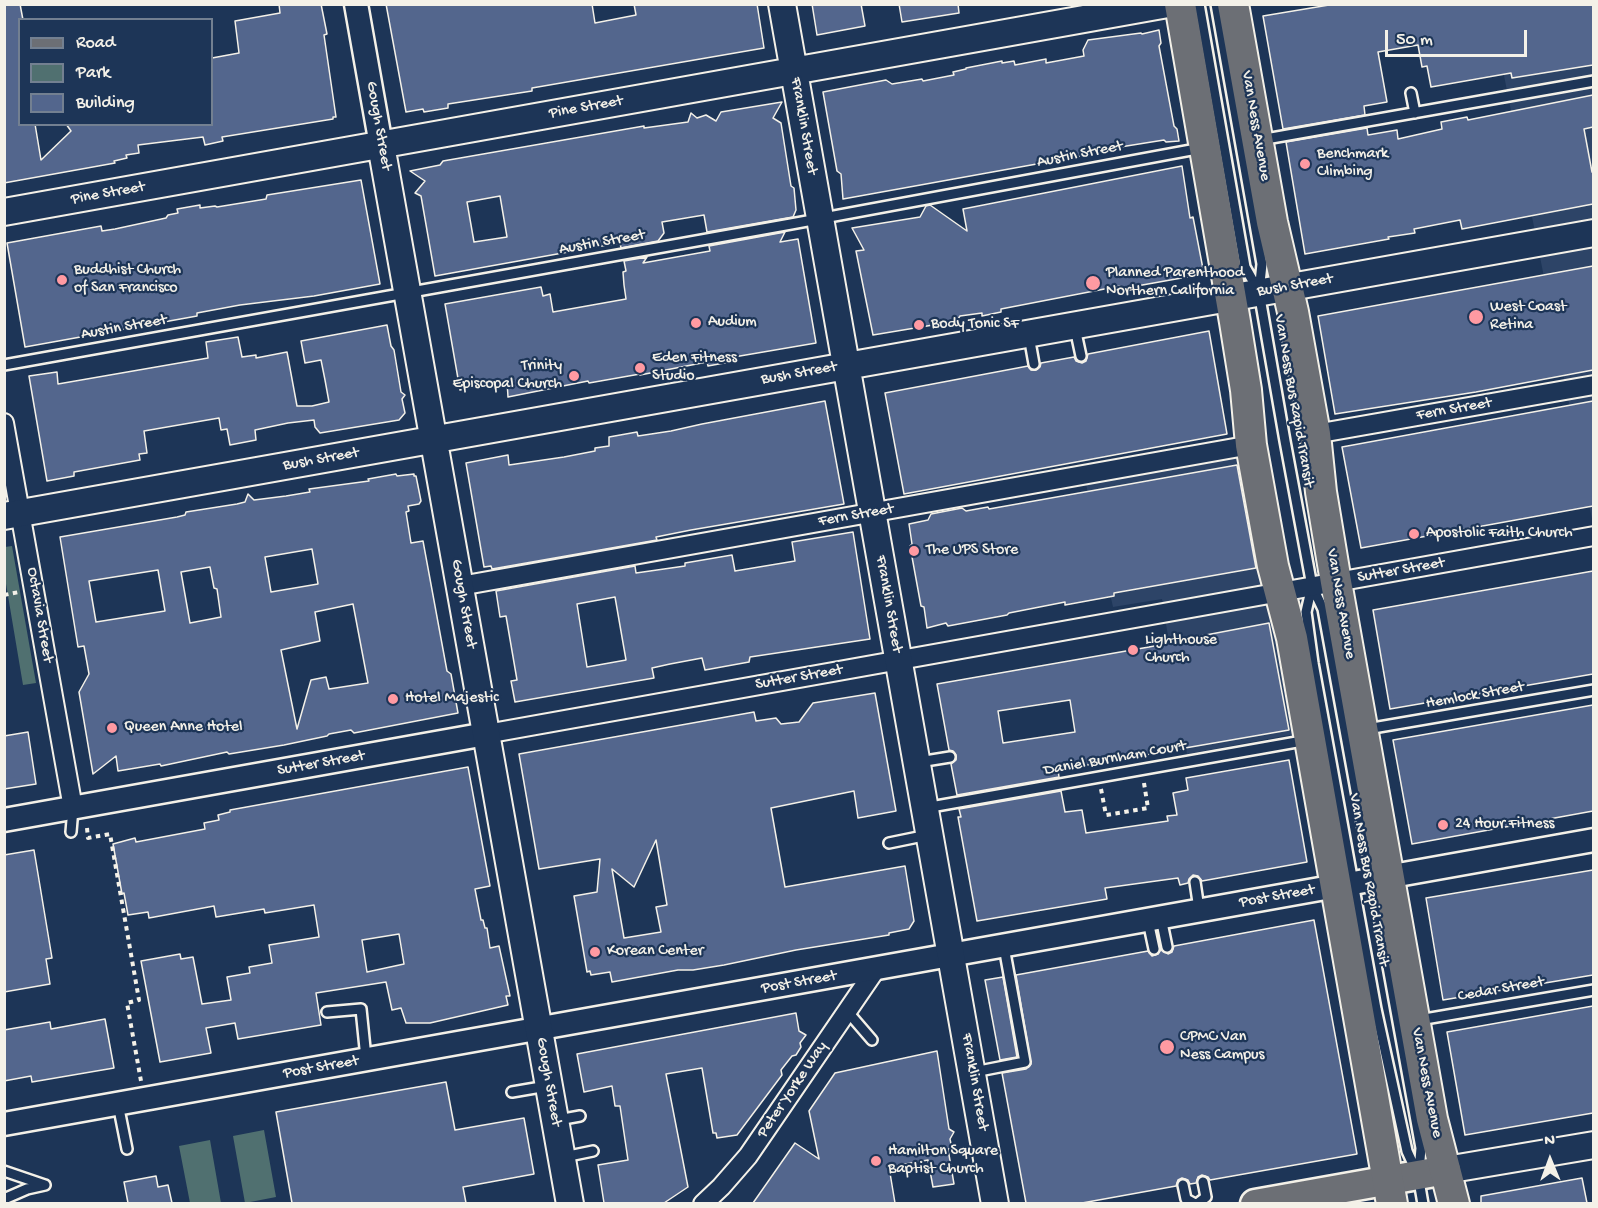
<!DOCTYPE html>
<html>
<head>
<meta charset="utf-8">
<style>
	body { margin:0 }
	#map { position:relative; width:1598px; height:1208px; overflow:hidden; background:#1d3557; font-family:"Gochi Hand",sans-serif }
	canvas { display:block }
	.frame { position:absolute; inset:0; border:6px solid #f4f1e8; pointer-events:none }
	.legend { position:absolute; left:18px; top:18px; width:195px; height:108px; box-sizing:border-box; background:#1d3557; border:2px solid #738091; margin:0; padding:8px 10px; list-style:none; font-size:18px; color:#f4f1e8 }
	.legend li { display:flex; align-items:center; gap:12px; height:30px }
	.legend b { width:30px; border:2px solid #738091 }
	.north { position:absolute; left:1520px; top:1130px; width:60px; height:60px; -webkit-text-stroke:4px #1d3557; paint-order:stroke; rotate:359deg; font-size:16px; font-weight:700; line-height:24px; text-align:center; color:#f4f1e8 }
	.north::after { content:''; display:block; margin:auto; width:21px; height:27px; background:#f4f1e8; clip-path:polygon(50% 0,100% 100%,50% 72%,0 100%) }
	.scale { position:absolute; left:1385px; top:30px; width:142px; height:27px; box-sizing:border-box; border:3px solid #f4f1e8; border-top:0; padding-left:8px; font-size:18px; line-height:21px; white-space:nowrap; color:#f4f1e8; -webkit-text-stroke:4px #1d3557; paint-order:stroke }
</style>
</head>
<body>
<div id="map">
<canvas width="1598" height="1208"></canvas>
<div class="frame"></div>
<ul class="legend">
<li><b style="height:8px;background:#6c6f75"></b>Road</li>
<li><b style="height:16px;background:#507070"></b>Park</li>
<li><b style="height:16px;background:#53668d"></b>Building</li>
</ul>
<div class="north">N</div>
<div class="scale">50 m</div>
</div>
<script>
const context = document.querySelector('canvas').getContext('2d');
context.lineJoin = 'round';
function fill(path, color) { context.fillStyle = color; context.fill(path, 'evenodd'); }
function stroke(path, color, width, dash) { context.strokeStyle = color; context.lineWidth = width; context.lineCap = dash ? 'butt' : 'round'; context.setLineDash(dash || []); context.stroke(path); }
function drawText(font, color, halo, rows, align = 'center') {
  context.font = font + ' "Gochi Hand",sans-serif'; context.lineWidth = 4.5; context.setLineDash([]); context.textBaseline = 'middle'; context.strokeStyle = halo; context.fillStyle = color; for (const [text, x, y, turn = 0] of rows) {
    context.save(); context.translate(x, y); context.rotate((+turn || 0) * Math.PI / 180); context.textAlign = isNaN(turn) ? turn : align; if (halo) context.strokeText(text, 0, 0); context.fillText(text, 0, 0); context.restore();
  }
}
const built = new Path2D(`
	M1490,5H1593V524Z
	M1245,457L1295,734L1187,754L1162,599L1113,607L1086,484Z`);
const green = new Path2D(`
	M12,546L36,683L23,685L5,578V547Z
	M264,1130L276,1197L245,1203L233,1136Z
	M210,1140L221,1203H190L179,1146Z`);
const building = new Path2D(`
	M4,4H20L23,20H20V124H35L41,160L71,131L66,124H212V58L239,53L235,21L280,13L279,4H321L327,34L324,35L336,117H333V119L222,137L223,141L205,145L203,137L138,145L139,153L126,155L127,158L114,161L115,163L4,183Z
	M386,4H592L595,23L636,15L634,4H757L764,48L532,88V91L448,104V108L424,112L423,109L406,112Z
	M812,4H861L865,26L817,35Z
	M899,4H958L959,13L902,22Z
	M1335,4H1593V65L1512,78L1511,73L1431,87L1427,66L1422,67L1418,45L1378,52L1387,102L1364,106L1365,115L1283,129L1263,16Z
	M1159,30L1161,43L1159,46L1174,126L1177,129L1179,141L1166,142L1164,140L1114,148L1094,150L1092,154L843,199L841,174L837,171L823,92L886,80L892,84L922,79L923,81L954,75L953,72L966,69V68L1002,61V63L1014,61L1015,65L1046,59V63L1084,56L1083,50L1088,40L1141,33L1142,34Z
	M1593,95V127L1584,129L1592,172H1593V204L1462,229L1460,220L1414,229L1415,233L1388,237L1389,239L1305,254L1286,142L1367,128L1368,135L1397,130L1398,139L1442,129L1441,122L1467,117L1468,120Z
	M782,102L773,118L781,123L791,186L794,188L796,210L793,217L707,232L704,215L662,222L664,233L658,241L621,248L620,243L596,247L435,276L421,196L415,193L425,181L410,171L440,165L443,161L644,126V128L688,122L691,113L697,118L706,115L716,121L721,112ZM500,196L507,237L474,242L467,202Z
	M1182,166L1190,218L1193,217L1204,274L1120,289V286L1001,309V312L982,316V313L960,316L958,319L939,324L873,335L856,251L864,250L852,228L920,217L926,206L930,205L967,231L963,209Z
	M361,180L380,284L314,296L240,305L197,313V316L25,347L7,243L101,226L102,231L115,229L166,218L168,215L178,213L177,209L200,205V208L215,206L217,207L266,199L267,195Z
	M785,232L780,242L798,239L816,343L734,357L735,361L708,366L707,362L640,375V374L589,383L588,381L508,397L507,381L460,390L445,304L541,287L543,296L550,294L553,312L626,299L624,285L623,272L626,271L624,261L647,257L643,263L710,251L709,246Z
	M1593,266V370L1476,392L1335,414L1318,316Z
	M387,325L391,346L394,350L401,392L405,395L402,399L405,413L399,420L320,433L315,427L314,420L288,423L255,430L256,440L230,445L227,429L221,430L219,418L144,431L147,453L139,454L140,460L74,472V476L47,481L29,376L57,372L58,384L208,358L206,342L238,337L242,357L256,355V358L287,352L297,406H312L329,402L325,380L321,360L305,363L301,341Z
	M1209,331L1227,434L904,494L885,393L1028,366L1031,370H1036L1040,367L1041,363L1074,357L1076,361L1082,363L1086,361L1088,354Z
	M825,401L844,504L691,530L656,537L657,540L492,569L491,566L484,567L466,463L508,455L509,465L564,457L595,451V448L609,446V437L637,432L638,436L671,431L702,424Z
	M1593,401V506L1361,548L1342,447Z
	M1237,465L1256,568L1114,593V596L1065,605V602L1009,613L1007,615L948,626L946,623L927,628L924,607L921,606L910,546L912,544L909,524L928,520L931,514L962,508L966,511L988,507L989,509Z
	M396,474L397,476L414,474V476H416L421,501L419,504L408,506L409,511L406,512L411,543L423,541L447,671L451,674L458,713L354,733L351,730L329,734L327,736L284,745L229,754L227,752L161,766L160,764L118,771L116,756L93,774L79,692L89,674L84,646L78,647L60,537L177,517L185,515L186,512L237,504L245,502L248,494L254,500L286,496L310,492L309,489L369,481L368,479ZM312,549L318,584L271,592L265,557ZM210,567L214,588L217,589L221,617L190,623L181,572ZM158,570L165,611L96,622L89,581ZM353,604L368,683L329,689L326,677L311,680L297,729L281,650L320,641L315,612Z
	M853,532L870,639L750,657L749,662L705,670L702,658L670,664L652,668L654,678L515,702L511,681L517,680L506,616L500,617L496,591L635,566L636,573L685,566V563L732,555L735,571L795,561L792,542ZM615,597L626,660L587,667L577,604Z
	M1593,571V674L1390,709L1373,610Z
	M1269,623L1289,730L1058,770L1059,777L957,795L951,764L956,760V755L953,751L949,750L937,684L1149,647L1169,643V642ZM1070,700L1075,732L1003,743L998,711Z
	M875,693L896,811L858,818L854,791L771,808L785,887L905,866L914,921L909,929L889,933V935L796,950L724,965L693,970H678L612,982L610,972L591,975L590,971L587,972L574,896L597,892L600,859L539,869L519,754L754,712L756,721L776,718L781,724L799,722L813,703ZM656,840L667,905L656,907L661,932L624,938L612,869L634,887Z
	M1593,705V811L1412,844L1393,740Z
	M28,732L36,784L4,789V736Z
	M1289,760L1307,862L1202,881L1198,876L1193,875L1189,879L1188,883L1180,885L1178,878L1105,888L1107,899L977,921L958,817H961L959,809L1061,791L1065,812L1082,810L1086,833L1168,821L1167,816L1177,815L1173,793L1188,790L1186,778Z
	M468,767L490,886L475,889L481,920H483L485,928H487L490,948L499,946L510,996H506L508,1005L430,1023H406L401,1008L392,1010L386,982L316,993L321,1025L238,1039L235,1023L206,1028L211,1053L160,1062L141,961L180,954L181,959L193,957L202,1004L231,1000L227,977L250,973L249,967L272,963L269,945L319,937L314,905L265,913L264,909L216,917L214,906L149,918L148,912L128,915L124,893L122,894L113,844L135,838L136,842L205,829L204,823L219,820L218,815L230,812V810ZM399,934L404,964L367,972L362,940Z
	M34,850L52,958L46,959L50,984L4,992V855Z
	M1593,870V975L1443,1000L1426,898Z
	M1314,920L1357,1154L1210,1180L1208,1177L1202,1175L1198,1177L1196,1183L1190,1184L1188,1180L1182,1178L1178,1180L1176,1186L1082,1203H1026L1002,1073L1026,1069L1031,1064L1016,975L1148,951L1152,956L1158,954L1161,949L1168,954L1172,952L1174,946Z
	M1003,977L1017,1057L1000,1060L985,980Z
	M1593,1006V1113L1465,1135L1447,1032Z
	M796,1013L799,1031L806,1035L800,1043L801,1047L796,1055L792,1056L781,1070L782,1075L737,1135L717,1138L716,1133H713L702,1068L666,1074L688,1187L664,1203H604L598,1165L628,1160L620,1106H615L612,1086L584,1092L577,1054Z
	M105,1019L114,1068L32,1082L31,1076L4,1081V1030L50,1022L51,1029Z
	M937,1051L949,1129L954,1132L950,1139L952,1149H948L954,1184L933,1187L928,1160L889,1167L895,1203H753L795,1143L819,1159L809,1111L835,1073Z
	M446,1082L455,1130L524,1118L534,1174L463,1187L466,1203H292L276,1112Z
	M156,1176L158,1187L168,1185L172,1203H128L124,1182Z
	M1582,1178L1587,1203H1481V1196Z`);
const path = new Path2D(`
	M4,595L19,592
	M1101,789L1106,815L1148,808L1144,783
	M87,828L88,838L110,834L139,1000L127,1003L141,1081`);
const service = new Path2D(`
	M1199,4L1245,267L1258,290
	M1216,4L1262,264L1259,292L1285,441L1312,586L1323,609L1421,1148L1419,1172
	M1411,93L1415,113
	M1260,140L1594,81
	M1075,328L1081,356
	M1029,336L1034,364
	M4,365L791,224L1202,148
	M1312,586L1306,612L1313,663L1376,1009L1407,1151L1418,1175L1423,1204
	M1367,729L1594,690
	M919,762L950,757
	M925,808L1308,740
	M71,832L73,808
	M889,843L928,835
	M1195,882L1199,909
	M1161,918L1167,947
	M1148,921L1154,949
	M847,1011L872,1040
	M327,1012L361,1009L366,1058
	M1419,1020L1594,990
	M974,1072L1025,1062L1004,947
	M512,1092L547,1086
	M118,1104L127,1149
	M558,1120L580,1116
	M564,1157L593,1151
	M4,1171L45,1185
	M1183,1185L1186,1199L1195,1204
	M4,1199L27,1189L45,1185
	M1197,1204L1206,1197L1203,1182`);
const minor = new Path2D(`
	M4,423L73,808
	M1315,434L1594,385
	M460,586L1251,445
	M486,734L1594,536
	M703,1204L721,1187L748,1156L876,969`);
const tertiary = new Path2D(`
	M356,4L381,145
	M4,820L486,734
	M4,1124L1594,840`);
const secondary = new Path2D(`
	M782,4L995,1204
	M381,145L570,1204
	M4,212L1168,4
	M4,516L1594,233
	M1446,1170L1594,1145`);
const primary = new Path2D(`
	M1255,1204L1446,1170`);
const trunk = new Path2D(`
	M1180,4L1235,322L1246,390L1251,445L1273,566L1292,638L1392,1204
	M1233,4L1272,222L1293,312L1315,434L1321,492L1336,582L1432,1119L1454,1204`);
const markers = [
	[1305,164,6,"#ff9aa2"],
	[62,280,6,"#ff9aa2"],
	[1093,283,8,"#ff9aa2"],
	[1476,317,8,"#ff9aa2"],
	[696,323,6,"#ff9aa2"],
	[919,325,6,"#ff9aa2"],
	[640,368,6,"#ff9aa2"],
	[574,376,6,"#ff9aa2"],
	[1414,534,6,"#ff9aa2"],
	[914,551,6,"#ff9aa2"],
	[1133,650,6,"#ff9aa2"],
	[393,699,6,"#ff9aa2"],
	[112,728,6,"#ff9aa2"],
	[1443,825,6,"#ff9aa2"],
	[595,952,6,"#ff9aa2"],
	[1167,1047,8,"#ff9aa2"],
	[876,1161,6,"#ff9aa2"]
];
const streetNames = [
	["Pine Street",586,108,-10],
	["Gough Street",378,126,80],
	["Franklin Street",803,126,80],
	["Van Ness Avenue",1255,126,80],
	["Austin Street",1080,155,-11],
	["Pine Street",108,194,-10],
	["Austin Street",602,243,-10],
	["Bush Street",1295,286,-10],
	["Austin Street",124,328,-10],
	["Bush Street",799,374,-10],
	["Van Ness Bus Rapid Transit",1293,401,80],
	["Fern Street",1454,410,-10],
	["Bush Street",321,460,-10],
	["Fern Street",856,516,-10],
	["Sutter Street",1401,571,-10],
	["Gough Street",463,604,80],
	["Franklin Street",888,604,80],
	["Van Ness Avenue",1340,604,80],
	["Octavia Street",39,615,80],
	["Sutter Street",799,678,-10],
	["Hemlock Street",1475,696,-10],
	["Daniel Burnham Court",1115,759,-10],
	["Sutter Street",321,764,-10],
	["Van Ness Bus Rapid Transit",1368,880,80],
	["Post Street",1277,897,-10],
	["Post Street",799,983,-10],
	["Cedar Street",1501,990,-10],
	["Post Street",321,1068,-10],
	["Gough Street",548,1082,80],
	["Franklin Street",974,1082,80],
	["Van Ness Avenue",1426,1083,79],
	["Peter Yorke Way",793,1090,-56]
];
const poiNames = [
	["Benchmark",1317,155],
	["Climbing",1317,173],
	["Buddhist Church",74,271],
	["of San Francisco",74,289],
	["Planned Parenthood",1106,274],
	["Northern California",1106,292],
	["West Coast",1490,308],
	["Retina",1490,326],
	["Audium",708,323],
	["Body Tonic SF",931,325],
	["Eden Fitness",652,359],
	["Studio",652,377],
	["Trinity",562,367,"right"],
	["Episcopal Church",562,385,"right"],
	["Apostolic Faith Church",1426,534],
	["The UPS Store",926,551],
	["Lighthouse",1145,641],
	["Church",1145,659],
	["Hotel Majestic",405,699],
	["Queen Anne Hotel",124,728],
	["24 Hour Fitness",1455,825],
	["Korean Center",607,952],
	["CPMC Van",1180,1038],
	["Ness Campus",1180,1056],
	["Hamilton Square",888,1152],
	["Baptist Church",888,1170]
];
fill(built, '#2d4467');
fill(green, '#507070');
fill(building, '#53668d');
stroke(building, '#f4f1e8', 1.5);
stroke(service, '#f4f1e8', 14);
stroke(minor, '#f4f1e8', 22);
stroke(tertiary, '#f4f1e8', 27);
stroke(secondary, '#f4f1e8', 30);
stroke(primary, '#f4f1e8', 33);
stroke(trunk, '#f4f1e8', 34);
stroke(path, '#f4f1e8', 4, [4.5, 4.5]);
stroke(service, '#1d3557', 9);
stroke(minor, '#1d3557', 18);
stroke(tertiary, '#1d3557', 22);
stroke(secondary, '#1d3557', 26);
stroke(primary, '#6c6f75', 28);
stroke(trunk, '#6c6f75', 30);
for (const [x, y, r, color] of markers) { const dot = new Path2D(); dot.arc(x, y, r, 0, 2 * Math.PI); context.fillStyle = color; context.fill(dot); stroke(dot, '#1d3557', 2); }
drawText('16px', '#f4f1e8', '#1d3557', streetNames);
drawText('16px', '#f4f1e8', '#1d3557', poiNames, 'left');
</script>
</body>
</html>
